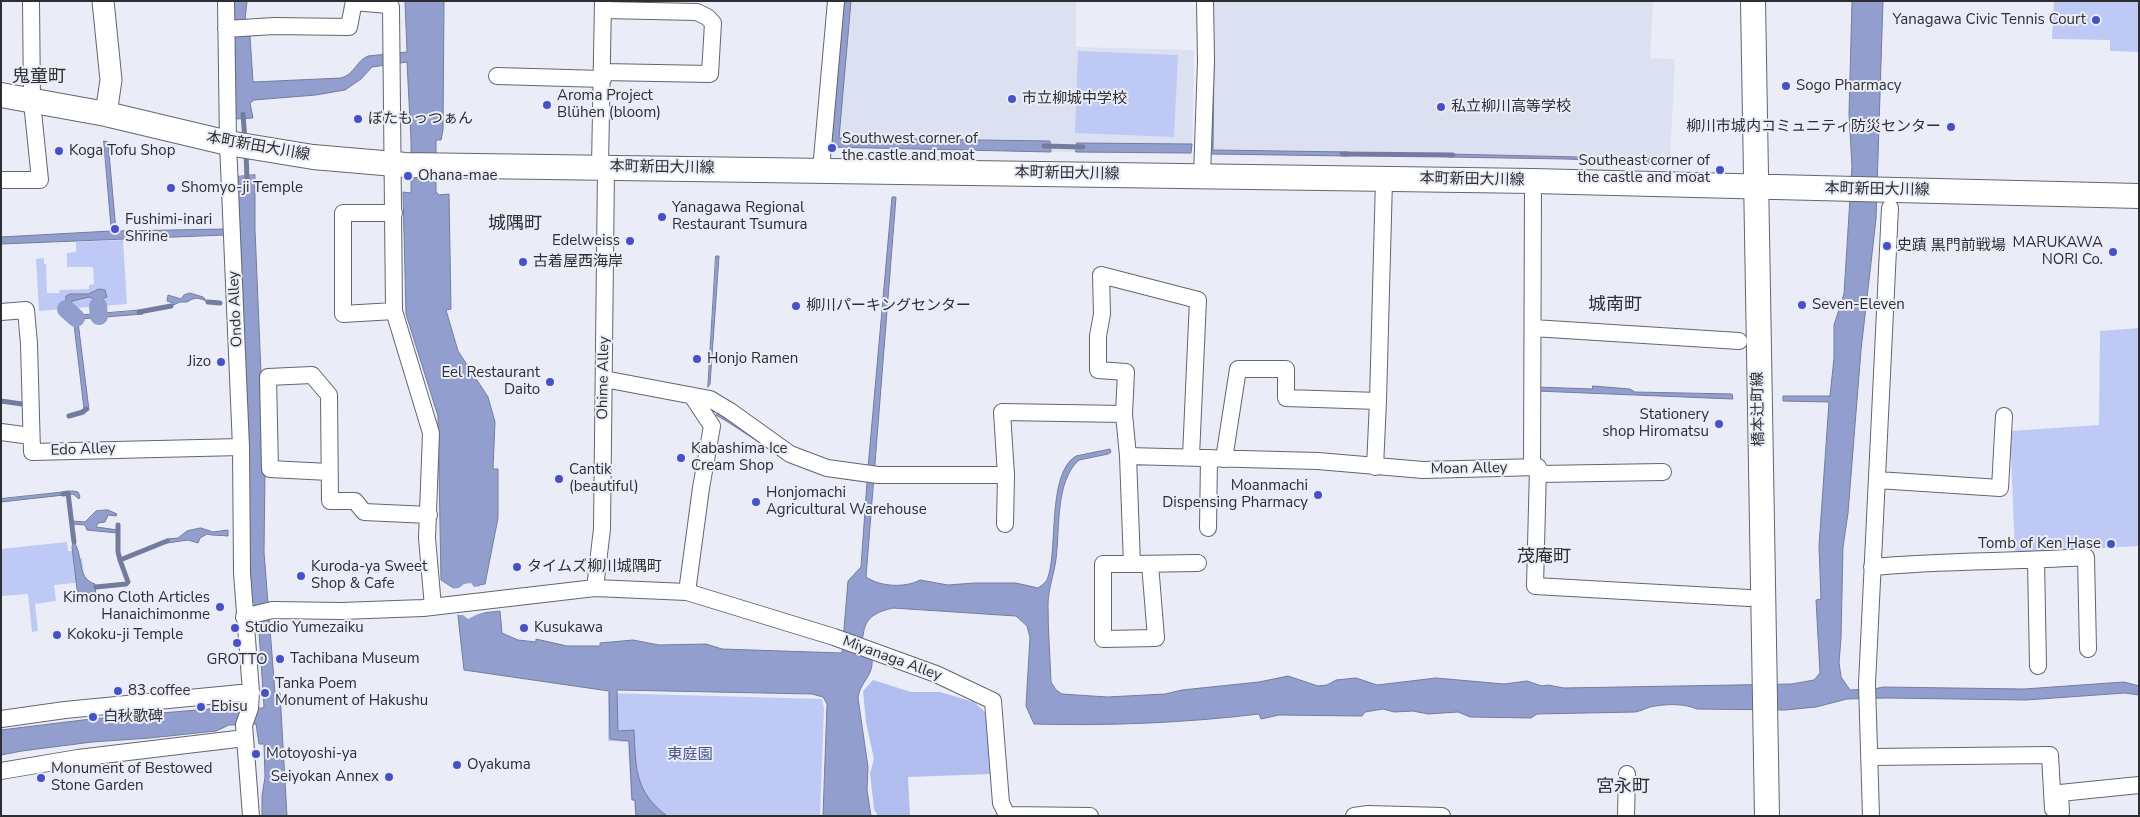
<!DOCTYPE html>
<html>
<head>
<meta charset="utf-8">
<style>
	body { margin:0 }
	#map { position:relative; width:2140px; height:817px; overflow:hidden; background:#eaedf7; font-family:"Nunito Sans",sans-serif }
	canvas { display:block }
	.frame { position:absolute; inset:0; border:2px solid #2d2e31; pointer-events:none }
</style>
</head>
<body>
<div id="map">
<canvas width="2140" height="817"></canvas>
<div class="frame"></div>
</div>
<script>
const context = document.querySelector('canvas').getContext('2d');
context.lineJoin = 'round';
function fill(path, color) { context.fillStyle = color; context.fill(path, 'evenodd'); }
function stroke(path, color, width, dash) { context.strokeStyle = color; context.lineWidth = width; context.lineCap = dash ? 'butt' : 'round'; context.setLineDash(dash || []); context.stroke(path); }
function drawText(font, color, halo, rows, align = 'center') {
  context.font = font + ' "Nunito Sans","Noto Sans JP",sans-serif'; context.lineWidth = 4; context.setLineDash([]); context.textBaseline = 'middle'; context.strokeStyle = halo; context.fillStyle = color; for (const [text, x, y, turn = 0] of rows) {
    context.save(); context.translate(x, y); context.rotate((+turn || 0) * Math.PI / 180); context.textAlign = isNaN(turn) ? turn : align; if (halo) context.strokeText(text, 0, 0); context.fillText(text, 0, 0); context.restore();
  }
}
const built = new Path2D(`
	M840,1H1076V47L1194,50L1192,154L827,148Z
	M1208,1H1653L1650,58L1675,59L1670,161L1209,154Z`);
const green = new Path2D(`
	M2054,1H2139V52L2110,51V40L2052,39Z
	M1078,51L1178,55L1174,137L1075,133Z
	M123,240L127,304L39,311L36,259L44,258V264H46L47,293H59L60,290L89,289V285L94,284L93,267H67V253L76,252V242Z
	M2139,328V546L2015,553L2010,431L2099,425L2100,331Z
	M67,542L68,551H76L77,558H82L85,582L54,585L56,601L35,604L38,631L32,632L28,594L1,596V549Z
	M608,693L822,699L824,708L820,816H635L634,800H631L628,742L608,741Z`);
const forest = new Path2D(`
	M873,680L911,692H940L974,702L985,712L991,774L908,777L910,816H878L874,809L870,773L874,759L866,722L863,691Z`);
const water = new Path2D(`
	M229,1H247L245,20L247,35L250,36L253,82L341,78C355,74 356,61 368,56L407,52L405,1H444L443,130L441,140H436V192L439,195L449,194L451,309L446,310L458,351L488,397L495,422L493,469H498V518L485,584L479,585L482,613L500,611L502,633L518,640L536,642V639L567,646H600V643L633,640L659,645L706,644L722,649L842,653L848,581L861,567L867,482C847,479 825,477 806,469C774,455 746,432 716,415L718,413L736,424L867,479L892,197H896L866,577C881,587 905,588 920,580L948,585L974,583H1016L1038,588C1042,585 1047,582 1048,577C1058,549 1047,473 1076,456L1110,449L1111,452L1108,454L1079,460C1055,481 1060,530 1056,559C1054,575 1048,589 1048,605C1048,630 1050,656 1051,682L1056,690L1062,694L1107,697L1165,694L1182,690L1259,682L1288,676L1318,686L1327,685L1336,680L1356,678L1377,685L1436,678L1504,684L1527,681L1542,686L1548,685L1564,688L1792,684L1814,680L1820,673L1816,600L1821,599L1819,546L1829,402L1783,401V396H1830L1834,358V325L1844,294L1852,166L1849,114L1852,1H1883L1876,219L1861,350L1848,513L1843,547L1841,639L1839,662L1841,677L1850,690L1874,689L1883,687L2024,689L2124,682L2139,686V695L2125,693L2026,700L1887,698L1847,699L1816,707L1785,710L1697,709C1684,703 1664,704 1650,707C1644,709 1641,711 1635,712L1537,714L1531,718L1470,717L1458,712L1428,714L1413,711L1394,712L1383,709L1365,712L1362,716L1279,715L1261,719L1259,714C1184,723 1109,726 1034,724L1026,706L1030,637L1027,626L1016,616L893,608C863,615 864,625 861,653L872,656C874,678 861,679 858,698L868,767L867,790L871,816H823L827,704L823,697L812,694L617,690L618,731L634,730C636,768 634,791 667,816H636L635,800H632L629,741L610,739L609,691L464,670L455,589L441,580L438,416L406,314L403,192L411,193V140L407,62L372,67L361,79L345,90L316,95L254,100L250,103L253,118L235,119L231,42L236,36Z
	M841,1H851L839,138L1050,141L1051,152L829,147Z
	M1214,55L1213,150L1348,152V156L1211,154Z
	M104,141L108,142L116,231L225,229V235L1,244V237L111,231Z
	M1077,143L1192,144L1191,153L1076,152Z
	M1447,154L1668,159L1669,164L1566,159L1448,157Z
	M255,175V229L265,471L264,552L275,693H280L287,816H262V796L265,777L264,744H259L256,724L229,725L216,731L150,738L92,742L22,751L1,755V730L91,719L232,707L235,709L263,708L264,706L259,632L254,602L248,597L243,302L236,177Z
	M716,256H719L710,384L708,387Z
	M99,289L105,290L107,297L99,300V306H97V300L89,297L69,302L67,309H65L66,296L70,294H88Z
	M190,293L203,297L208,302C198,297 195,297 187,302H180L171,306L173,303L167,301L168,295L181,299L184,295Z
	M144,310L143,314L80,319L78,322L89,410L80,415L81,410L84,409L73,316Z
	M1593,386L1630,389L1635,392L1732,394L1733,399L1536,391V387L1592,389Z
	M73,491L78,492L80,496L79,499L73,494L1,502V499Z
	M108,510L117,514L116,516L108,515L105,522L98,523L96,527L118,530L117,533L87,530L85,525L72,524V521L85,522L96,511Z
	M201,528L213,532L228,530V536C221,535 214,536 207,534L200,538L198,543L188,540L167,543V539L178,538L187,531Z
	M74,542C84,556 76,578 95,584L96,596L81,598L77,589L72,547Z`);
const pier = new Path2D(`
	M471,583L474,587L486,585L481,587L484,610H490V611L478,614L468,619L463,615H456L453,591L450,589L459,588L464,584Z`);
const stream = new Path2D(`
	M243,114L245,141
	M1044,146L1083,147
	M246,152L247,180
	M1342,154L1453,155
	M208,302L220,303
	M139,312L171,306
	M1,401L29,405
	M69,416L83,412L86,409
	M63,494L68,493L74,542
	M118,525V552L120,560
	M96,587L126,584L128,582L120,560L167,541`);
const canal = new Path2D(`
	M98,306L99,316
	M66,309L76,318`);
const minor = new Path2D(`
	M226,1L228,143L241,447L242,573L251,692L250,708L244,725L251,816
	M354,2L388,5L391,7L394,311L431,433L427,538L433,607
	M226,29L274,26L349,27L354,1
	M603,72L710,74L713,23L707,17L697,12L603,10
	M497,76L603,79
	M600,167L603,1
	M821,170L836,1
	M1202,176L1206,61L1205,1
	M1,180H40L32,102L31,1
	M394,213H343V314L394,311
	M1,312L26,310L29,344L32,452L241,447
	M1533,328L1739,341
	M604,379L710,399L730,411L790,454L827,468L878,475H1006
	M1124,414L1126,372L1098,370V336L1102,314L1101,275L1198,300L1191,456
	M1,432L31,436
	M1128,456L1132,564L1198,563
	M1224,459L1238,369H1286V398L1378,401
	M1375,467L1378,401L1384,180
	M1532,467L1533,181
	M329,472L270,469L268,377L312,375L329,395L330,501H355L364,512L429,515
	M1538,474L1663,472
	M1877,480L2000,488L2004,416
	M1005,524L1006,475L1002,412L1124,414L1128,456L1318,461L1423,470L1538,467L1535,586L1749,598
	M1208,528L1209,458
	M2036,561L2038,666
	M1132,564H1103V639L1156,638L1150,564
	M1872,567C1943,560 2015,562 2086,557L2088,649
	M595,588L602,529L606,167
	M687,592L701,488L712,426L692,396
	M244,617L272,610L341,611L423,608L595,588L687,592L834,637L936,674L993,701L1001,803L1007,815L1090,816
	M1,719L65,710L251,692
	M1870,757L2050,755L2053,809H2061
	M1,771L78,758L245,738
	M2061,812L2060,793L2139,785
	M1354,816L1368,814L1442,816
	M1626,816L1627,774
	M1871,816L1867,684L1890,208`);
const tertiary = new Path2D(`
	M103,1L111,80L106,114`);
const secondary = new Path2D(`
	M1753,1L1767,816
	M1,95L106,114L228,143L313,157L406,165L1533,181L2139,196`);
const markers = [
	[2096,20,5,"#4651c6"],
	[1786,86,5,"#4651c6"],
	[1012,99,5,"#4651c6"],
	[547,105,5,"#4651c6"],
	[1441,107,5,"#4651c6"],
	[358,119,5,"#4651c6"],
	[1951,127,5,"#4651c6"],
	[832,148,5,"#4651c6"],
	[59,151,5,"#4651c6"],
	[1720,170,5,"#4651c6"],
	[408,176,5,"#4651c6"],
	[171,188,5,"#4651c6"],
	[662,217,5,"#4651c6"],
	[115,229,5,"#4651c6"],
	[630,241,5,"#4651c6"],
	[1887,246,5,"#4651c6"],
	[2113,252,5,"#4651c6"],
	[523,262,5,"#4651c6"],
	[1802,305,5,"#4651c6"],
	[796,306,5,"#4651c6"],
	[697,359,5,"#4651c6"],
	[221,362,5,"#4651c6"],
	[550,382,5,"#4651c6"],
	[1719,424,5,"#4651c6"],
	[681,458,5,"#4651c6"],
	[559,479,5,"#4651c6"],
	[1318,495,5,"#4651c6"],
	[756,502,5,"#4651c6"],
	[2111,544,5,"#4651c6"],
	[517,567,5,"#4651c6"],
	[301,576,5,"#4651c6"],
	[220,607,5,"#4651c6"],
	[235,628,5,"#4651c6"],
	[524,628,5,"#4651c6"],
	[57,635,5,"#4651c6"],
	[237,643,5,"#4651c6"],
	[280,659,5,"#4651c6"],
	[118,691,5,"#4651c6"],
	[265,693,5,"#4651c6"],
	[201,707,5,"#4651c6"],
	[93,717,5,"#4651c6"],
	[256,754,5,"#4651c6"],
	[457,765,5,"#4651c6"],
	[389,777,5,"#4651c6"],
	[41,778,5,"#4651c6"]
];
const poiNames = [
	["Yanagawa Civic Tennis Court",2086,20,"right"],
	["Sogo Pharmacy",1796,86],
	["Aroma Project",557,96],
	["Blühen (bloom)",557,113],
	["市立柳城中学校",1022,99],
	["私立柳川高等学校",1451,107],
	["ぼたもっつぁん",368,119],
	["柳川市城内コミュニティ防災センター",1941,127,"right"],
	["Southwest corner of",842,139],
	["the castle and moat",842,156],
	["Koga Tofu Shop",69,151],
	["Southeast corner of",1710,161,"right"],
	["the castle and moat",1710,178,"right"],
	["Ohana-mae",418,176],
	["Shomyo-ji Temple",181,188],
	["Yanagawa Regional",672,208],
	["Restaurant Tsumura",672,225],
	["Fushimi-inari",125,220],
	["Shrine",125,237],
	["Edelweiss",620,241,"right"],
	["MARUKAWA",2103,243,"right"],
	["NORI Co.",2103,260,"right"],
	["史蹟 黒門前戦場",1897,246],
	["古着屋西海岸",533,262],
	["Seven-Eleven",1812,305],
	["柳川パーキングセンター",806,306],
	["Honjo Ramen",707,359],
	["Jizo",211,362,"right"],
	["Eel Restaurant",540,373,"right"],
	["Daito",540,390,"right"],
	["Stationery",1709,415,"right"],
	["shop Hiromatsu",1709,432,"right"],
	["Kabashima Ice",691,449],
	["Cream Shop",691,466],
	["Cantik",569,470],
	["(beautiful)",569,487],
	["Moanmachi",1308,486,"right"],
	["Dispensing Pharmacy",1308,503,"right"],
	["Honjomachi",766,493],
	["Agricultural Warehouse",766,510],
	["Tomb of Ken Hase",2101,544,"right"],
	["Kuroda-ya Sweet",311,567],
	["Shop & Cafe",311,584],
	["タイムズ柳川城隅町",527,567],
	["Kimono Cloth Articles",210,598,"right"],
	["Hanaichimonme",210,615,"right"],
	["Studio Yumezaiku",245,628],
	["Kusukawa",534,628],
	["Kokoku-ji Temple",67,635],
	["Tachibana Museum",290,659],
	["GROTTO",237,660,"center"],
	["Tanka Poem",275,684],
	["Monument of Hakushu",275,701],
	["83 coffee",128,691],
	["Ebisu",211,707],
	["白秋歌碑",103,717],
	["Motoyoshi-ya",266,754],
	["Oyakuma",467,765],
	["Monument of Bestowed",51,769],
	["Stone Garden",51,786],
	["Seiyokan Annex",379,777,"right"]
];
const streetNames = [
	["本町新田大川線",258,147,10],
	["本町新田大川線",662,168,1],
	["本町新田大川線",1067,174,1],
	["本町新田大川線",1472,180,1],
	["本町新田大川線",1877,190,1],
	["Ondo Alley",236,309,-93],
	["Ohime Alley",604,378,-89],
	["橋本辻町線",1759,409,-91],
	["Edo Alley",83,450,-2],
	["Moan Alley",1469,469,-1],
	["Miyanaga Alley",892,659,20]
];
const parkNames = [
	["東庭園",690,755]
];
const quarterNames = [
	["鬼童町",39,78],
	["城隅町",515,225],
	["城南町",1615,306],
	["茂庵町",1544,558],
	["宮永町",1623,788]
];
fill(built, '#dce1f1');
fill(green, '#bec9f5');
fill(forest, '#b1bdee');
fill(water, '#929ecd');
stroke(water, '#747c9e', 1);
fill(pier, '#eaedf7');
stroke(stream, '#747c9e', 5);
stroke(canal, '#929ecd', 18);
stroke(minor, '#63666e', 18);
stroke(tertiary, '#63666e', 23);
stroke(secondary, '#63666e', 26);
stroke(minor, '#fff', 16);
stroke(tertiary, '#fff', 21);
stroke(secondary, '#fff', 24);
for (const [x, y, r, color] of markers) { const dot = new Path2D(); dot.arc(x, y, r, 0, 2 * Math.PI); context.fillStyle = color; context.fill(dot); stroke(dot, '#eaedf7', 2); }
drawText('15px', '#2d2e31', '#eaedf7', poiNames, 'left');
drawText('15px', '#2d2e31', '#eaedf7', streetNames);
drawText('15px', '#45508d', '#eaedf7', parkNames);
drawText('18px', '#2d2e31', '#eaedf7', quarterNames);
</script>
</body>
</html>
